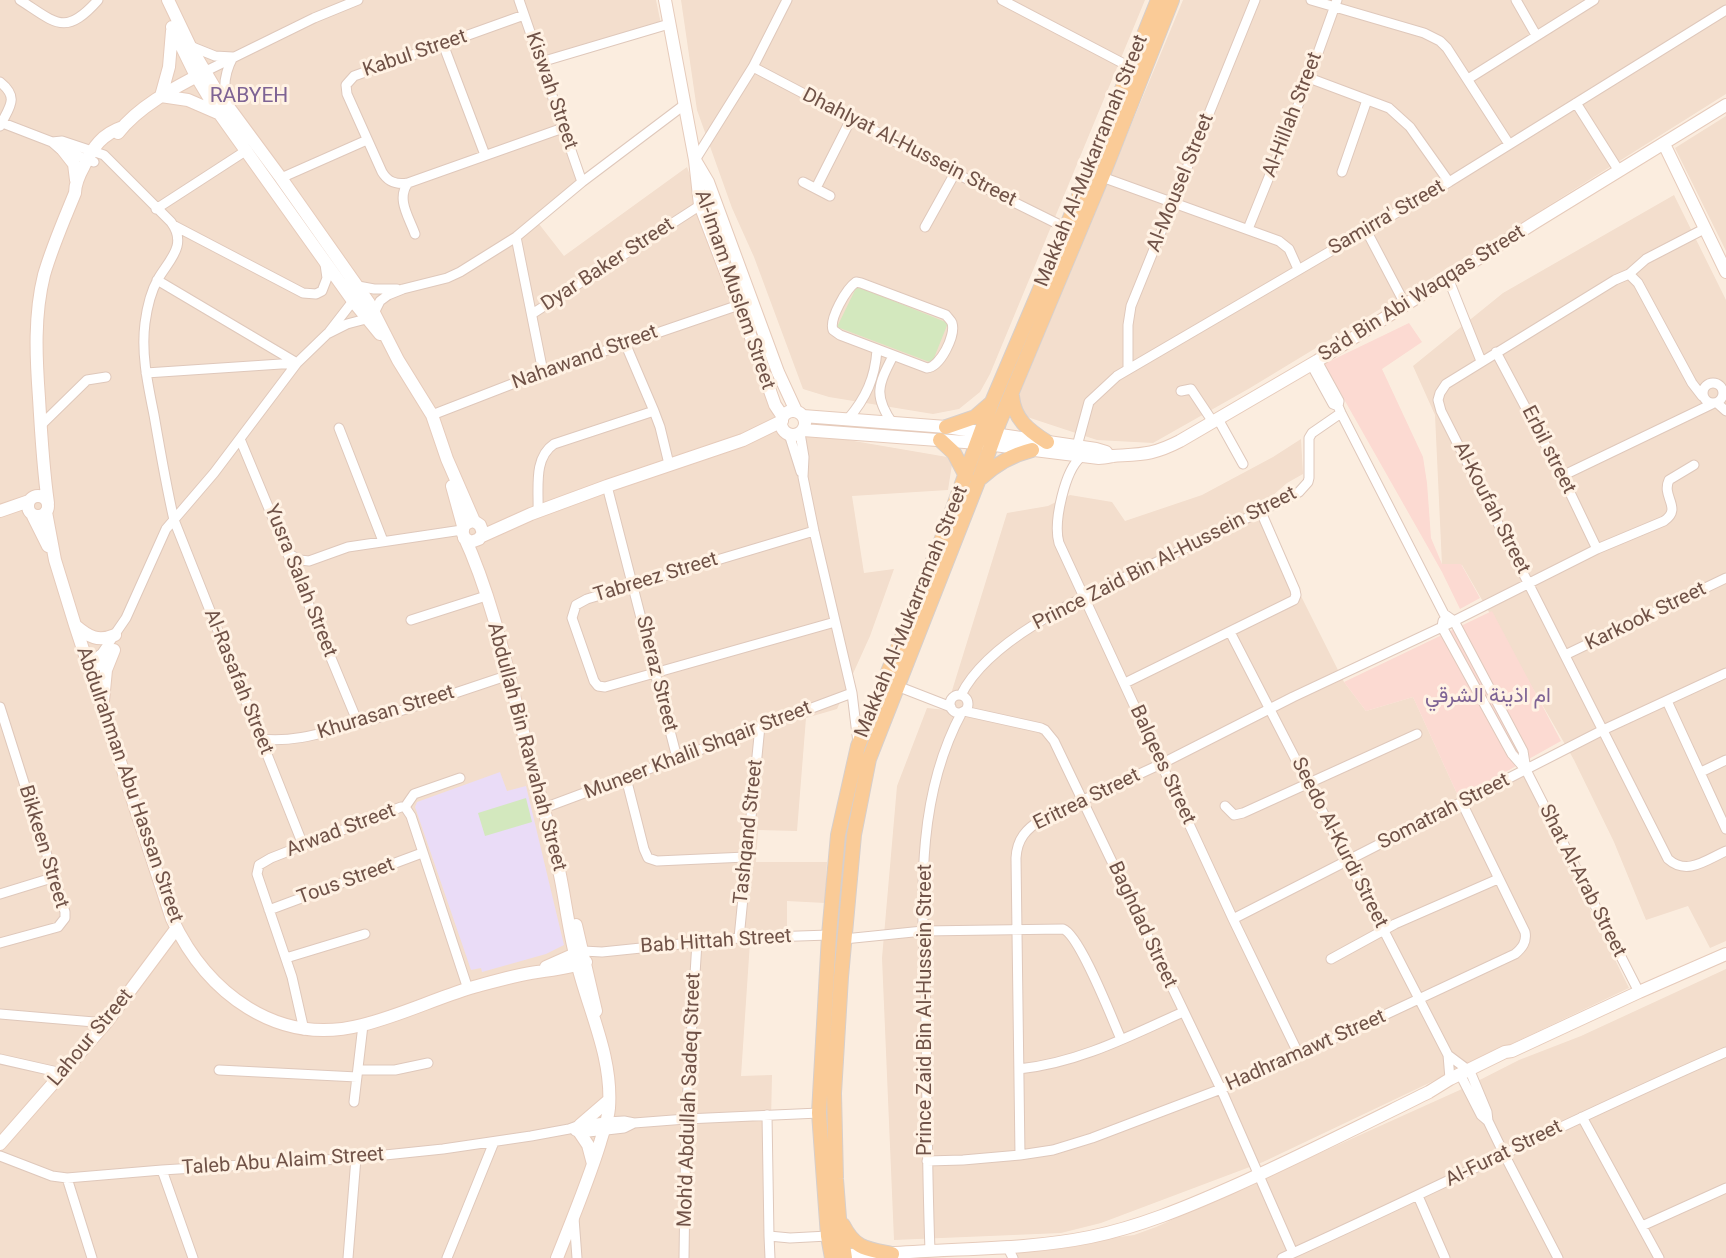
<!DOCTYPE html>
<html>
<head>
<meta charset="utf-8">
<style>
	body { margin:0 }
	canvas { display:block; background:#fbeddf }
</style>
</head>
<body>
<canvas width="1726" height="1258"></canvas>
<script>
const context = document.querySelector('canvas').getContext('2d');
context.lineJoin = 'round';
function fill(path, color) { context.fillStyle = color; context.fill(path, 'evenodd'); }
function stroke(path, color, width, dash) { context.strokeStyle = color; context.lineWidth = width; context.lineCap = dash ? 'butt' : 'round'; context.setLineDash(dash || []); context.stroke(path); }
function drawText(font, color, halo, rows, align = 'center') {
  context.font = font + ' Roboto,Vazirmatn,sans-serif'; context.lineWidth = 6; context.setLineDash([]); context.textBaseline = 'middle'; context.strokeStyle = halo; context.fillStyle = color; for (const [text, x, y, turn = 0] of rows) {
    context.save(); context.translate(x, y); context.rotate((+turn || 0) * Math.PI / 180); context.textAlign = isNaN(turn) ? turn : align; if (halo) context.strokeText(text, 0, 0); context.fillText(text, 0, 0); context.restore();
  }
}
const residential = new Path2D(`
	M0,0H656L661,24L545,63L582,187L539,224L564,256L687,167L778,428L953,458L948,490L852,496L864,573L894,569L870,636L837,709L806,718L797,831L758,830L756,862H827L825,903L787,901V936L750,942L741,1076L772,1075L768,1258H0Z
	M681,0H1145L990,374L980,392L959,409L933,414L829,397L803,389L754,257L732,208L697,110Z
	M1183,0H1726V94L1489,243L1250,388L1153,443L1097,440L1012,412Z
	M1726,116V251L1675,148Z
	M1674,195L1726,300V941L1710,948L1688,906L1646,920L1614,842L1574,760L1462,565H1442L1435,415L1413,366L1503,293Z
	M1301,439L1303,474L1287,483L1263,504L1256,506L1344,682L1366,711L1413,697L1459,798L1524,776L1629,988L1263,1162L1101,1223L1061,1233L894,1240L882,958L897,786L927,708L946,710L1007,513L1048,506L1070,495L1112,502L1125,521L1202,495L1273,457Z
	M1726,969V1258H1017L1018,1251L1134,1235L1156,1227L1462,1089L1519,1060L1581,1036Z`);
const commercial = new Path2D(`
	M1409,323L1422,342L1382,369L1423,457L1427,483L1431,538L1442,564H1461L1480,598L1460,609L1442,572L1324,364Z
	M1492,611L1561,741L1459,798L1413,697L1366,711L1344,682Z`);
const education = new Path2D(`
	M500,772L507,791L526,786L564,945L546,954L482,972L481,968L471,970L415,807L417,802Z`);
const green = new Path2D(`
	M857,286L948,323L932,363L837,327Z
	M526,798L532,822L485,836L478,813Z`);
const street = new Path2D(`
	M20,0C56,23 65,37 98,0
	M519,0L582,182
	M1002,0L1130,67
	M1311,0L1424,33L1440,41L1447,48L1509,144
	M1516,0L1536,35
	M524,15L354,76L346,85L347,94L382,172C388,182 396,185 408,183L563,128
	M443,44L485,155
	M190,46L215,56L233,57C225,72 222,86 227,103
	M541,62L669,24
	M753,67L955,173L1066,228
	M204,72L314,18L358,0
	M1309,78L1389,108L1410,127L1449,182
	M1468,79L1594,0
	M0,82C20,98 9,107 0,126
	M1576,103L1619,171
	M0,122L52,142L60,149L94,162
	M52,142L62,141L104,155L171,222C188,245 169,260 158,279C150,293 147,308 145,323C141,354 148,385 154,415C160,450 166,485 174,520L303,845
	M695,160L753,67L787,0
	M1342,172L1367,100
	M1102,177L1279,241L1289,249L1298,269
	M281,178L367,140
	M803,182L830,196
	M408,183C396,199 409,217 415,234
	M816,188L851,119
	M156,209L247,150
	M173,225L303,293L316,294L322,291L327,278L325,264
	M925,227L955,173
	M1248,229L1309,78L1337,0
	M1704,229L1646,259L1629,274L1615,280L1446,384L1440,393L1438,400L1441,411L1668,859C1687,876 1706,860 1726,851
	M1366,230L1405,304
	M516,237L543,372
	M1629,274L1638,283L1692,383L1702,396
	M1448,278L1481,361
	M157,280L297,363
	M856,282L861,283L946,315C948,318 951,320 952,323C956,336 940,367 927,368L840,335L833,330C829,319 846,289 856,282Z
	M358,286L374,289H397
	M374,313L380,301L388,295L403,289L447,278L460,272L516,237L582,182L684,105
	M532,314L713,197
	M329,332L353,301
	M625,343L654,411
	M1496,352L1562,476L1597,549
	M893,356C878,385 873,396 893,424
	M1317,361L1339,401L1338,406L1341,413L1444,614L1454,621L1523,751L1526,770
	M1311,364L1333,404L1338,406
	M1128,369V325L1131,306L1255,0
	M146,373L296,363
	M1703 393a10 10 0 1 1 20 0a10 10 0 1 1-20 0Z
	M1181,391L1191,389L1213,422
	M1717,403L1726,411
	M432,415L543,372L739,305
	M848,419C866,398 875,378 877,350
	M1218,419L1243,464
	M40,426L87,380L106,377
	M339,428L383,541
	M800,433L804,457L803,477L814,531L852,693L858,743
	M789,434L801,472
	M240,439L358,723
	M1077,446L1089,402L1117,376L1449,182L1726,10
	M1081,457C1065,470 1053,522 1059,543L1233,919L1299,1055
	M1562,476L1712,404
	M607,486L677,758
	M538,512C539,489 533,458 554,444L654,411L660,427L669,464
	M814,531L587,599L576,605L572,618L594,681L598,686L605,687L835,622
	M289,554L300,560L309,561L348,547L462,530
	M411,620L486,596
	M1443,621L1442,627L1512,754L1526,770L1639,992
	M1230,632L1448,1055L1450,1079
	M1565,655L1726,578
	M88,664L102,653L126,618L166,529L214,473L297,363L327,334L347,324L366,319
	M90,670L102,664L110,656
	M1125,683L1294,600L1296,595L1295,590L1261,512
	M897,686L951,707
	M961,695C991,634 1099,590 1159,561C1206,538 1252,516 1299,492L1308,482L1309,478V438L1312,433L1341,413
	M950 704a9 9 0 1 1 18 0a9 9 0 1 1-18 0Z
	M1667,701L1726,829
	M0,707L65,912V918L58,927L0,943
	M964,711L1041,728L1045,730L1054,741L1221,1089L1293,1253
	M261,739C294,743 325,732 356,724C407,710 458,692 509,675
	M1701,772L1726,760
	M626,778L644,849L648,858L657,861L746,857
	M1225,806L1234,815L1243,813L1417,734
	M405,807L414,794L460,778
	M544,808L852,693
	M0,894L55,877
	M269,910L422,853
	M1233,919L1603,730L1726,673
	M739,938L760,726
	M844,939L923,931L1063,929C1080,935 1112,1019 1121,1039
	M583,951L602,952L739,938L829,935
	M286,958L365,934
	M1331,959L1395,924L1498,879
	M0,1014L106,1023
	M304,1030L292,977L257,874L259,865L271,858L401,807H405L411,816L468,989
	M1448,1055L1468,1070L1472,1076L1487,1112L1488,1121L1504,1154L1558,1258
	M0,1059L62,1073
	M1019,1069C1078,1063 1130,1036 1183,1012
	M219,1070L357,1077
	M358,1070H395L428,1063
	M1460,1074L1481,1115L1488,1121
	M354,1102L363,1025
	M767,1115L769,1236L790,1238L828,1236
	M1582,1117L1659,1258
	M575,1131L580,1133L624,1128L634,1123
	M1020,1155L1016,858C1017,839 1026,829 1042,819L1161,764L1293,697L1442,627L1597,549L1664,521C1683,508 1661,497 1669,480L1694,465
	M0,1156L52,1176L67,1178L162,1170L356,1158L443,1149L531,1136L569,1129L580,1125L606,1122L624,1121L634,1123L686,1119L819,1113
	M927,1161L963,1160L1020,1155L1053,1150L1092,1138L1221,1089L1299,1055L1515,954C1522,948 1527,942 1525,932L1462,803
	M162,1170L193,1258
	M67,1178L92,1258
	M1418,1196L1445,1258
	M574,1218L577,1258
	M1642,1226L1726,1188
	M769,1236L770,1258
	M1007,1246L1013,1258
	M930,1250C927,1174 927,1099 926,1023C924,918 910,808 962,712
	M348,1258L356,1158
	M447,1258L494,1142
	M684,1258L686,1119L697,942
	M1282,1258C1431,1191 1576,1117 1726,1052`);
const secondary = new Path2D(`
	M168,0L190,46L216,90L281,178L369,303L398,360L432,415L447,459L474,521
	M665,0L695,160L700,205L752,340L775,405L783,417
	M172,27L196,76L214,106L353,301L380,334
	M172,31L169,67L161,96L188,100L218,113
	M118,133C138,107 172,89 201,74
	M1664,144L1726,272
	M63,150L74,164L76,180
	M695,160L708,182L778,372L796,411
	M781 423a12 12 0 1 1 24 0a12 12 0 1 1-24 0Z
	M803,416L946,427L1096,449L1106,452L1109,456
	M803,430L978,443L1099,458C1104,458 1108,457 1113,456C1142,454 1153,455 1180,441L1317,361L1534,223L1726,105
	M452,486L463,526
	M28 506a10 10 0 1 1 20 0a10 10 0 1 1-20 0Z
	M48,503C43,468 41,433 39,398C36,357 34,315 44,275C52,247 64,220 75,193C75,183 79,175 84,166C93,147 102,134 123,127
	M0,511L29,501
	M46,512L55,560L75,625L172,919C207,993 277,1047 362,1025C399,1016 434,999 470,988C492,982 515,975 537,972C554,970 570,968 586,962
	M33,516L48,546
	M482,536L531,514L607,486L743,440L782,421
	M464,538L471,542L479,539L483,533L480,525L474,521C466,522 462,526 463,534C490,592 505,658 520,720C532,770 548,819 559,870C565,898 568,926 575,954C586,1006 613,1054 609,1108C608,1120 603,1132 600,1143C588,1182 572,1220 557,1258
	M76,626C89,637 98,642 115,635
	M103,701L106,670L114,650
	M576,925L596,1011
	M546,967L582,951
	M580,1125L609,1100
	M580,1133L588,1145L593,1164
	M0,1144L106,1023L176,929
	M845,1257C861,1251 878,1255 895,1253C959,1248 1026,1250 1090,1237C1139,1227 1187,1207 1232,1187C1299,1157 1364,1124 1429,1092L1450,1079L1505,1052L1512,1051L1639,992L1726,954`);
const primary = new Path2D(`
	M1012,396C1014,419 1028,430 1047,442
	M946,427L975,417L990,404
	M940,440L954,453L966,476
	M981,478C996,464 1012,455 1032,450
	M843,1225C855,1249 867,1249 892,1254
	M832,1258L828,1236L819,1113L829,935L838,835L858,746L941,541L992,402L1066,228L1158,0
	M845,1258L839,1218L836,1179L834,1093L841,977L854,835L869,759L979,479L999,423L1102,177L1172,0`);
const streetNames = [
	["Kabul Street",415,54,-19],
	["Kiswah Street",551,91,71],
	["Al-Hillah Street",1293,115,-69],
	["DhahIyat Al-Hussein Street",909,148,27],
	["Makkah Al-Mukarramah Street",1092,161,-68],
	["Al-Mousel Street",1181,183,-68],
	["Samirra' Street",1387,218,-30],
	["Dyar Baker Street",608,265,-33],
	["Al-Imam Muslem Street",734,290,71],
	["Sa'd Bin Abi Waqqas Street",1422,294,-32],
	["Nahawand Street",585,358,-20],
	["Erbil street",1548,450,63],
	["Al-Koufah Street",1491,508,63],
	["Prince Zaid Bin Al-Hussein Street",1165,559,-27],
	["Tabreez Street",656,578,-17],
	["Yusra Salah Street",300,581,68],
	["Makkah Al-Mukarramah Street",912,612,-68],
	["Karkook Street",1646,617,-26],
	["Sheraz Street",656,674,76],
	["Al-Rasafah Street",238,682,68],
	["Khurasan Street",386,713,-17],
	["Abdullah Bin Rawahah Street",526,747,75],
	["Muneer Khalil Shqair Street",698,751,-21],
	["Balqees Street",1162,765,65],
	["Abdulrahman Abu Hassan Street",129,785,71],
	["Eritrea Street",1087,800,-26],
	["Somatrah Street",1444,812,-27],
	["Arwad Street",341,831,-21],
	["Tashqand Street",749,832,-84],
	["Seedo Al-Kurdi Street",1339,843,63],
	["Bikkeen Street",43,847,73],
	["Shat Al-Arab Street",1582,881,63],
	["Tous Street",346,882,-20],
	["Baghdad Street",1142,925,65],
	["Bab Hittah Street",716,942,-4],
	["Prince Zaid Bin Al-Hussein Street",926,1010,-90],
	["Lahour Street",91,1038,-50],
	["Hadhramawt Street",1306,1051,-24],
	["Moh'd Abdullah Sadeq Street",690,1100,-88],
	["Al-Furat Street",1504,1154,-26],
	["Taleb Abu Alaim Street",283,1162,-4]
];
const neighbourhoodNames = [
	["RABYEH",249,97],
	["ام اذينة الشرقي",1488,697]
];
fill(residential, '#f3decd');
fill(commercial, '#fcdad2');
fill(education, '#eadcf7');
fill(green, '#d3e8be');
stroke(street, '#dfc8bb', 11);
stroke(secondary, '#e6cbbb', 14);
stroke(primary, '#d7cfcb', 16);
stroke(street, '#fff', 9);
stroke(secondary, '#fff', 12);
stroke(primary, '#facb97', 14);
drawText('20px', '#705247', '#fff2e4', streetNames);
drawText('21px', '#7e6394', '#fff2e4', neighbourhoodNames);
</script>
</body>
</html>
